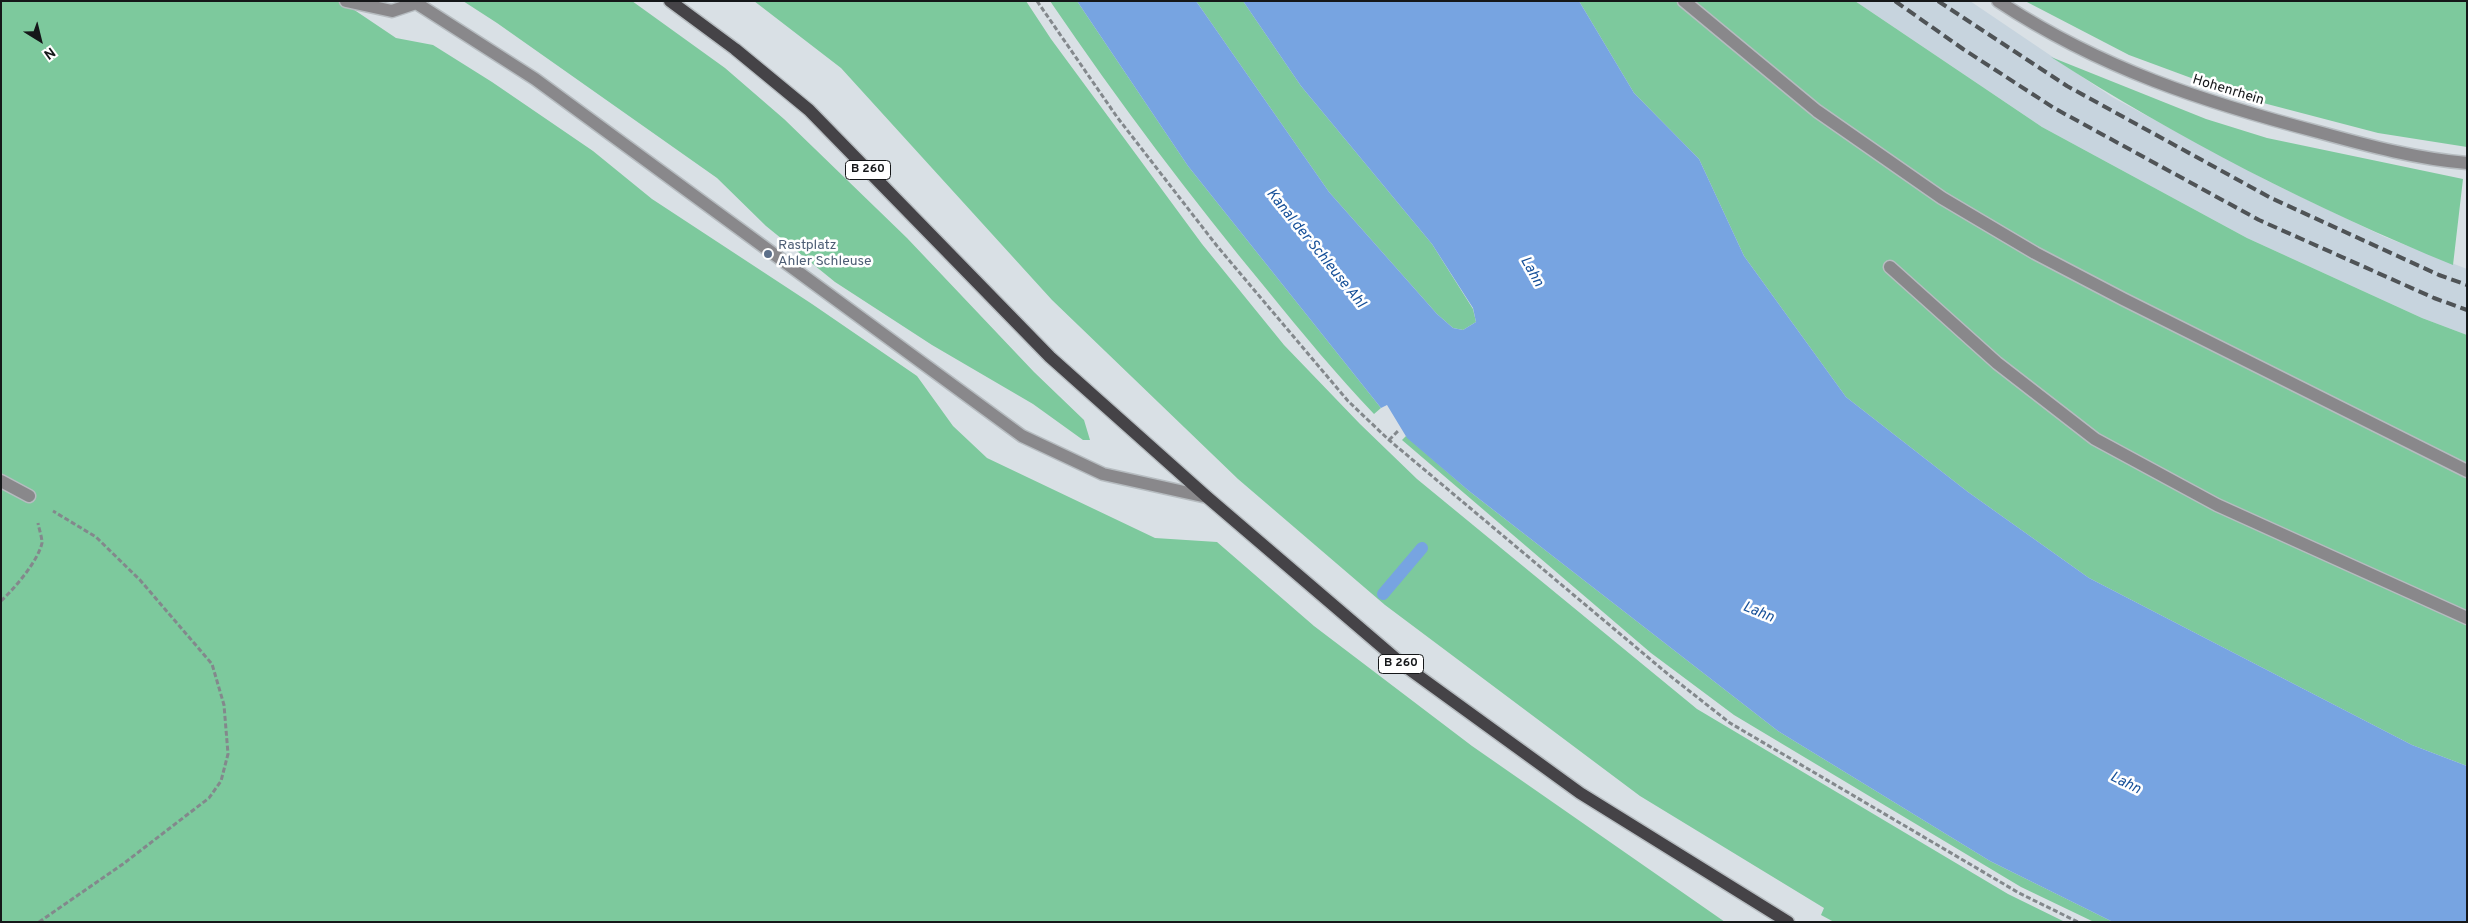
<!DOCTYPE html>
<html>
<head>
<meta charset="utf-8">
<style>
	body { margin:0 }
	#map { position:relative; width:2468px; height:923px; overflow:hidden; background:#d9e0e5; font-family:Overpass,sans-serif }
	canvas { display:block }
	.frame { position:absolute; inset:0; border:2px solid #151719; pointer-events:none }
	.north { position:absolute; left:15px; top:15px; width:50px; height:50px; -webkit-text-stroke:4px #fff; paint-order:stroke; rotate:144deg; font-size:14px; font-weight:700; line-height:20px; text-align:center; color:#151719 }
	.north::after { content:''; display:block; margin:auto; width:18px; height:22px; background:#151719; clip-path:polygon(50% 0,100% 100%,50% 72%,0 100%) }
</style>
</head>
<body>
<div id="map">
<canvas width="2468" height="923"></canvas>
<div class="frame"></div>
<div class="north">N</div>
</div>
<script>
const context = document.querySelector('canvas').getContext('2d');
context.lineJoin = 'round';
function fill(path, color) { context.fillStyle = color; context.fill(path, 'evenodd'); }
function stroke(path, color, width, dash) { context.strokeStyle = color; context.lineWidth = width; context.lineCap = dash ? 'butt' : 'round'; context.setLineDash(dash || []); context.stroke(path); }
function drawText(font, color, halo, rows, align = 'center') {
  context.font = font + ' Overpass,sans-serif'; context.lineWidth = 5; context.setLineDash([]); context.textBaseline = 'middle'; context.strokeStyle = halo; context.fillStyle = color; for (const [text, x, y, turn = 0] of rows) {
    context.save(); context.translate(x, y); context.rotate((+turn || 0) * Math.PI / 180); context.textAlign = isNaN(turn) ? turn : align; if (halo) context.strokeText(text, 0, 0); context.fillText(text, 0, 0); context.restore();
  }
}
const built = new Path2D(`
	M1855,1H1970L2112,97L2266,180L2385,237L2467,269V335L2422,318L2247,238L2042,127Z`);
const green = new Path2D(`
	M1,1H341L396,38L433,45L492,82L593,151L652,199L812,304L917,376L953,426L987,458L1155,538L1217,542L1314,626L1472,746L1725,922H1Z
	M463,1H632L725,68L784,119L907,238L1034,372L1084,420L1090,440H1083L1033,404L932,345L835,282L766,226L717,178L497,23Z
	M754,1H1026L1051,39L1202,244L1284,345L1360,424L1417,479L1697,709L2008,894L2065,922H1834L1821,915L1824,908L1640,796L1385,605L1238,479L1052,300L841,68Z
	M1050,1H1077L1188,166L1381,408L1374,414C1337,375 1302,333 1268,291C1191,198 1118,101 1050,1Z
	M1196,1H1243L1301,86L1432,244L1473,309L1476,322L1463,330L1453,328L1437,314L1329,192Z
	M1579,1H1855L2042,127L2247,238L2422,318L2467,335V766L2412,745L2089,578L1968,492L1846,397L1744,256L1699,159L1634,93Z
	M2025,1H2467V147L2378,133L2248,99L2129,55Z
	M2051,57L2206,119L2267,138L2463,179L2453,265C2314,208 2178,139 2051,57Z
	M1406,436L1469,491L1778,731L1990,861L2113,922H2094L2021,887L1734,715L1651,653L1402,440Z`);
const water = new Path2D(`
	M1077,1H1196L1329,192L1437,314L1453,328L1463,330L1476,322L1473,308L1432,244L1301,86L1243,1H1579L1634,93L1699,159L1744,256L1846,397L1968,492L2089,578L2412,745L2467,766V922H2113L1990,861L1778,731L1469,491L1407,438L1387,405L1381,408L1188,166Z`);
const stream = new Path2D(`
	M1383,594L1422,548`);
const path = new Path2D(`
	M1037,1L1117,117L1217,246L1348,401L1389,440L1669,675L1730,723L2019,893L2078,922
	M1389,440L1398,431
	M1,601C15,588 38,561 42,543C42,537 39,529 38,523
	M39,922L123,864L209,798L221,781L228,754L224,705L212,664L140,580L96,537L53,511`);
const service = new Path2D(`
	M346,1L392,11L416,3
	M413,1L535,79L1022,436L1103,474L1207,497
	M1684,1L1817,111L1942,198L2035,253L2123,299L2467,471
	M1890,267L1997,363L2095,439L2217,505L2467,618
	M1,481L29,496`);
const minor = new Path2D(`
	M1998,1C2101,69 2204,102 2322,133C2369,146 2418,159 2467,163`);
const primary = new Path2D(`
	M670,1L735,49L809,110L1050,357L1207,497L1402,664L1580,793L1788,922`);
const rail = new Path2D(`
	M1895,1L1963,49L2054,108L2259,220L2434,298L2467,310
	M1938,1L2067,86L2271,198L2439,275L2467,285`);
const markers = [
	[768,254,5,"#5c6f8a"]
];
const shields = [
	[868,170,45],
	[1401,664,45]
];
const shieldNames = [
	["B 260",868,170],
	["B 260",1401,664]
];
const streetNames = [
	["Hohenrhein",2228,91,17]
];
const serviceNames = [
	["Rastplatz",778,246],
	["Ahler Schleuse",778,262]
];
const waterNames = [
	["Kanal der Schleuse Ahl",1315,249,51],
	["Lahn",1531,272,61],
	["Lahn",1758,613,22],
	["Lahn",2125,784,26]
];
fill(built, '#c7d4de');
fill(green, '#7dc99d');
fill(water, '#77a4e1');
stroke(stream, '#77a4e1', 12);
stroke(service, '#b6bcc0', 15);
stroke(minor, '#b6bcc0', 15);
stroke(primary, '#b6bcc0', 15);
stroke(path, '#83888c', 3, [5, 2.5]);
stroke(service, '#89888b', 12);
stroke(minor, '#89888b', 12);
stroke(primary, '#454347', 12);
stroke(rail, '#4f5356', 4, [10, 5]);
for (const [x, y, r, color] of markers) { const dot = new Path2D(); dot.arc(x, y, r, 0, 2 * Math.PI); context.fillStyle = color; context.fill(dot); stroke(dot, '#fff', 2); }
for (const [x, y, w] of shields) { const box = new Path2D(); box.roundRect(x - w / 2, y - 9.5, w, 19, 4); context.fillStyle = '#fff'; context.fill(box); stroke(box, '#151719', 1); }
drawText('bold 12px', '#151719', null, shieldNames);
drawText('14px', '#151719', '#fff', streetNames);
drawText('14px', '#4e5e75', '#fff', serviceNames, 'left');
drawText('italic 15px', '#165099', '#fff', waterNames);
</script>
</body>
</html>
